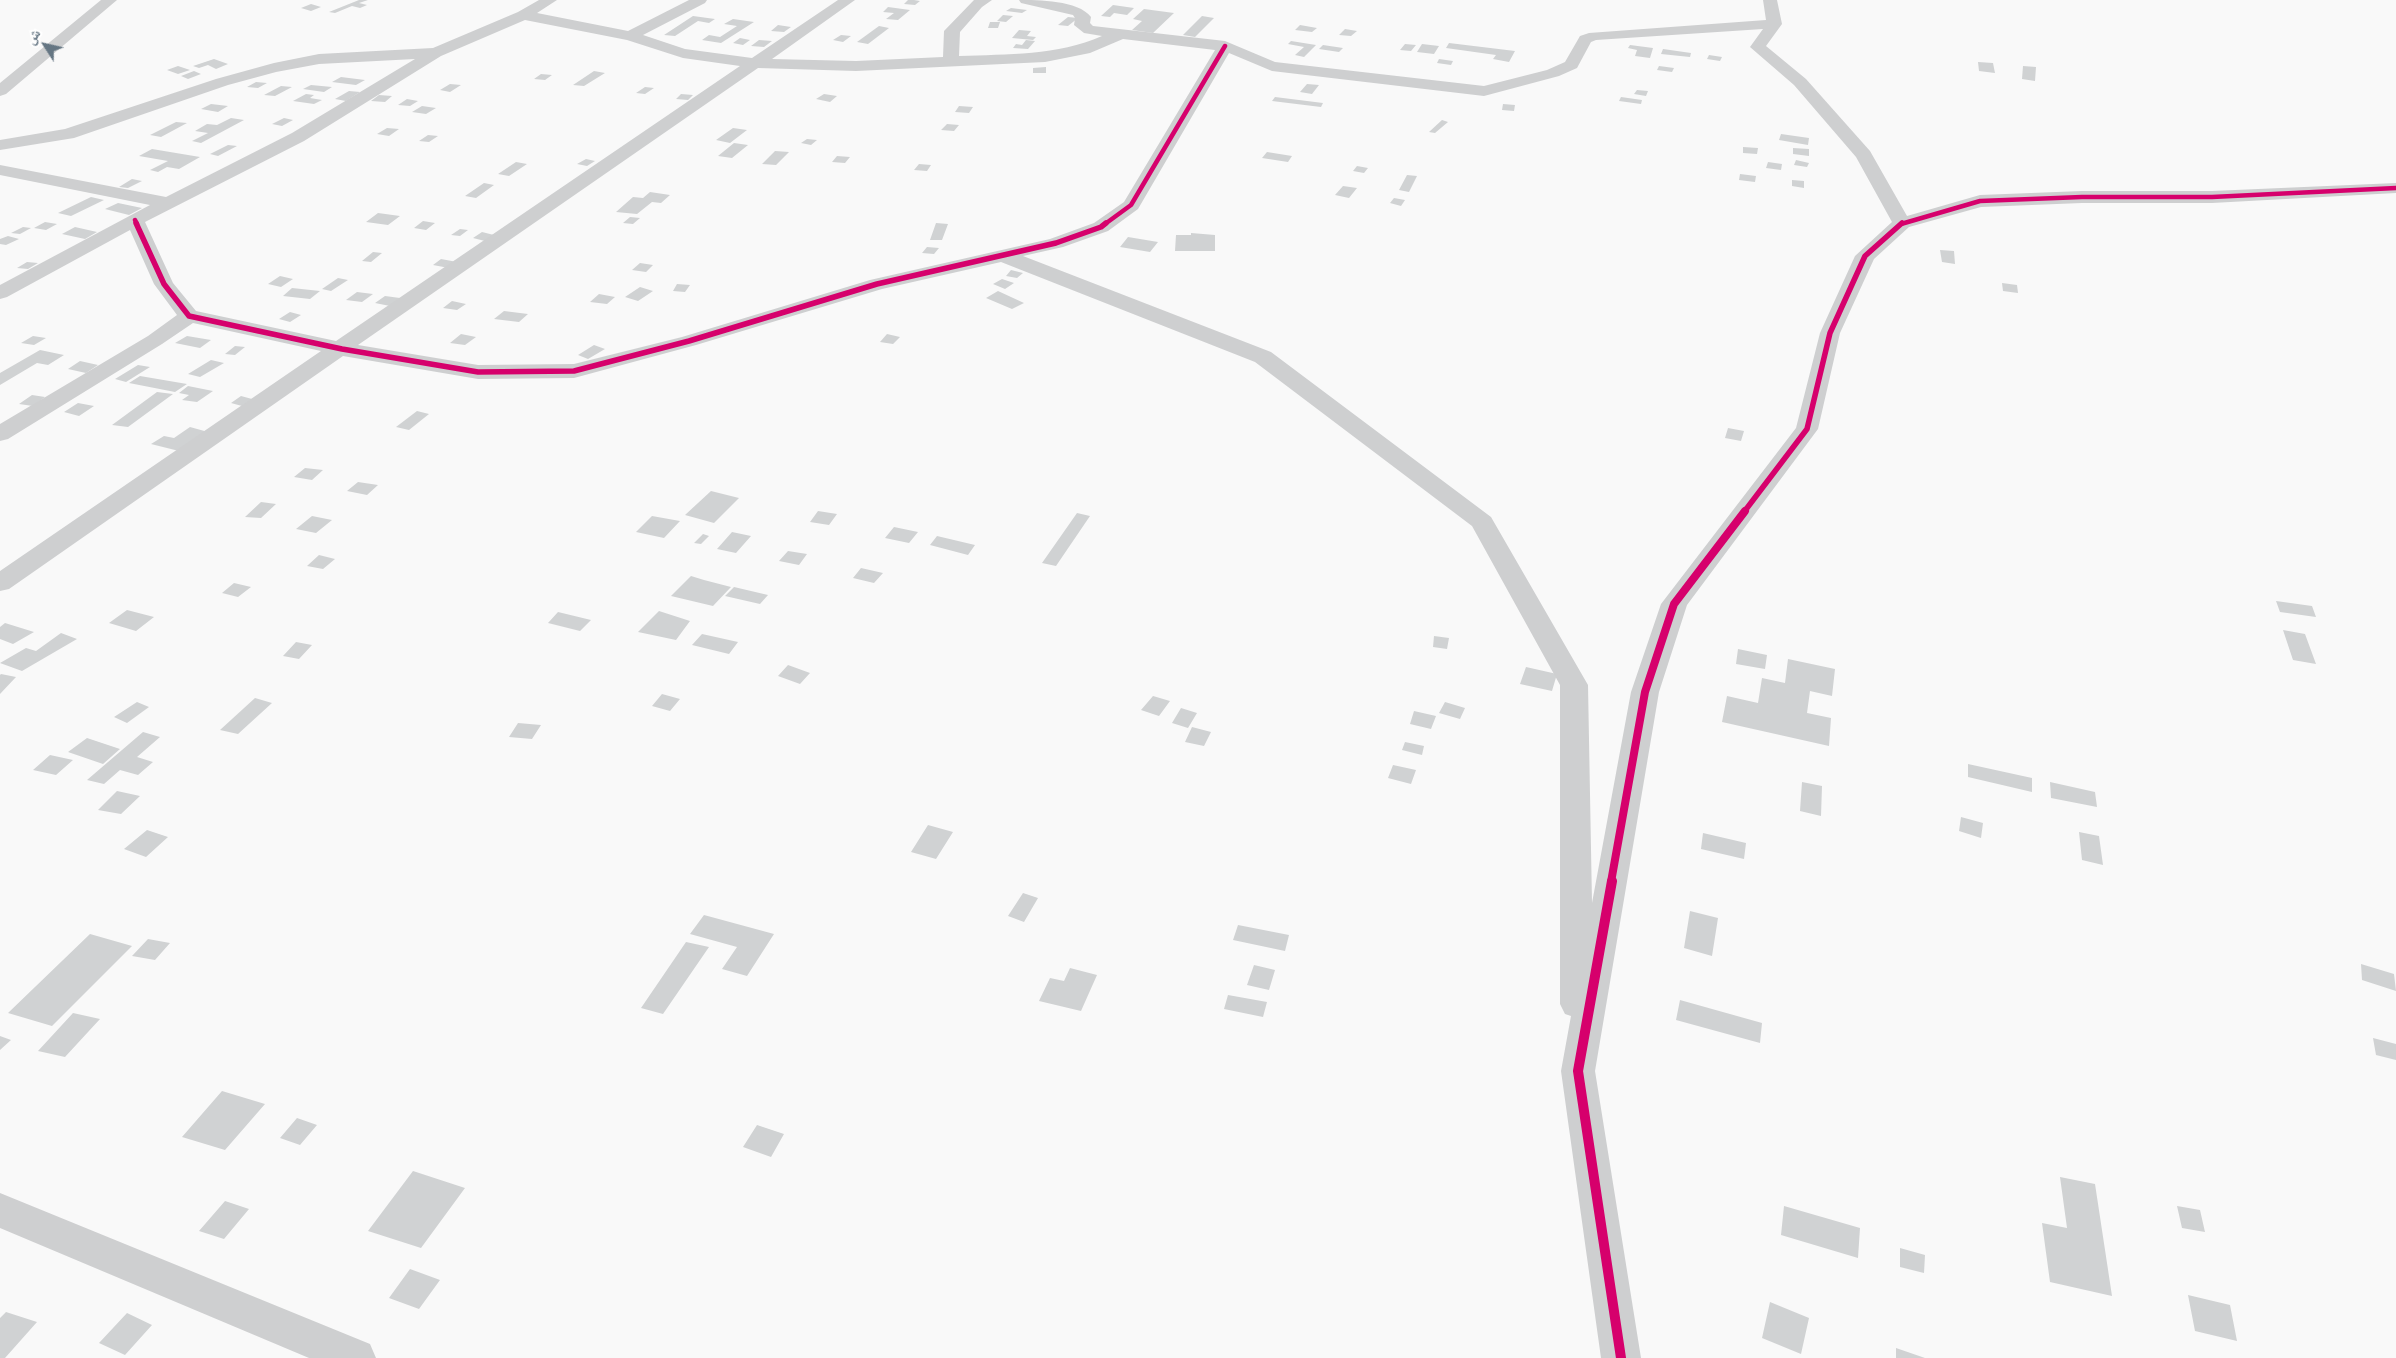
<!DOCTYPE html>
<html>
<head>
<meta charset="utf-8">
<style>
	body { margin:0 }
	#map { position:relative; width:2396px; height:1358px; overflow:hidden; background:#f9f9f9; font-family:Inter,"Noto Naskh Arabic",sans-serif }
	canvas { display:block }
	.north { position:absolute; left:20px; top:20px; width:50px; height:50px; -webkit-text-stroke:4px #fff; paint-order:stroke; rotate:305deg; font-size:14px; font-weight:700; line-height:20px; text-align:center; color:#657683 }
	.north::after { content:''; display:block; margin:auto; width:18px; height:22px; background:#657683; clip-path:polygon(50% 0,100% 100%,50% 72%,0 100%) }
</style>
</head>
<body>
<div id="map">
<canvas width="2396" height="1358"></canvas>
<div class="north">ش</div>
</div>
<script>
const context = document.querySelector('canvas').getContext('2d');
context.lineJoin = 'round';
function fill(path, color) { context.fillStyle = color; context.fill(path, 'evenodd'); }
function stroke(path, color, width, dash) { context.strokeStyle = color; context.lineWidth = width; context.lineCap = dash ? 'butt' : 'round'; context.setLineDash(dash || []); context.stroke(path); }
const building = new Path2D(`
	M359,0H368L359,3L367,5L360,8L352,6L335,13L329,12Z
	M908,0H914L920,1L915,5L904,4Z
	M311,4L321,7L311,11L301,8Z
	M1113,5L1134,8L1127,15L1114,13L1110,17L1101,16Z
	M888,7L910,10L898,20L886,19L894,13L883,12Z
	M1011,8L1027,10L1022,13L1006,11Z
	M1144,9L1174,13L1153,33L1132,30L1142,21L1133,19Z
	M1003,15L1013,16L1006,22L997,21Z
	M693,16L715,19L709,23L698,21L675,36L664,35Z
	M1202,16L1214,18L1195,37L1183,35Z
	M1068,17L1078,18L1068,26L1058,25Z
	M733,19L754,22L721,43L702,40L709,35L720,37L737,26L724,24Z
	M990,22H1000L998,28H988Z
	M778,25L791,27L784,32L771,31Z
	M1300,25L1317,28L1312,32L1295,30Z
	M879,26L889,28L868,44L857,42Z
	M1345,29L1357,31L1351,36L1339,35Z
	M1019,30L1031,31L1027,36L1036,37L1033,40L1012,38Z
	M841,35L851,36L843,42L833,40Z
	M740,38L750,40L743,45L733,43Z
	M759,40L772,41L764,47L751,46Z
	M1026,40L1035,41L1028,49L1013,48L1016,44L1022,45Z
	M1291,41L1316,45L1304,57L1295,55L1304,47L1288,44Z
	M1449,43L1515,51L1509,62L1493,59L1496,55L1446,48Z
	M1405,44L1416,45L1411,51L1400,50Z
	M1422,44L1439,46L1434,54L1417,52Z
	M1323,45L1343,48L1339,52L1319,49Z
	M1630,45L1653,48L1650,58L1635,56L1637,50L1628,48Z
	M1663,49L1691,53L1690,57L1661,54Z
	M1709,55L1722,57L1720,61L1707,59Z
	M214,59L228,64L216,69L208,65L199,68L193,66Z
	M1439,59L1453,61L1451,65L1437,63Z
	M1978,62L1993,63L1995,73L1979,71Z
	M178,66L190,70L178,74L167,70Z
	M1659,66L1674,68L1672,72L1657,70Z
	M2023,66L2036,67L2035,81L2022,79Z
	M1046,67V73H1033V68Z
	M194,71L201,74L188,79L181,76Z
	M594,71L605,73L584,86L573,85Z
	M541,74L552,75L545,80L534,79Z
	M341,77L365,80L356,85L332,82Z
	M256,82L267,83L258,88L247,87Z
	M450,84L461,85L450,92L440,90Z
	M1307,84L1319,85L1312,94L1300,92Z
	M311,85L332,87L324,92L303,89Z
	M281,86L292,87L275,96L264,95Z
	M645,87L654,88L645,94L636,93Z
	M1637,90L1648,91L1646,96L1634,94Z
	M349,91L360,92L346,101L335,99Z
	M306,94L314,95L310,98L322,100L314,104L293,101Z
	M681,94L693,95L688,100L676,99Z
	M824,94L837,96L830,102L816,99Z
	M379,95L392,96L385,102L371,101Z
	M1275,97L1323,103L1321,107L1272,101Z
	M1621,97L1642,100L1641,104L1619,101Z
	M407,99L418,101L410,106L398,105Z
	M211,104L228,106L218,112L201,109Z
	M1503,104L1515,105L1514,111L1502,110Z
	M422,106L436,108L426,114L412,112Z
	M959,106L973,107L969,113L955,112Z
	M231,118L244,120L201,143L192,141L208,133L195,131L207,124L217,125Z
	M284,118L293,120L282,126L272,124Z
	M1442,120L1448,122L1435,133L1429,132Z
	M176,122L187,123L161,137L150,135Z
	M947,124L959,125L954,131L941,130Z
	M387,128L399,129L389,136L377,134Z
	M733,128L747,130L730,143L716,140Z
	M1781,134L1809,138L1808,145L1779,140Z
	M428,135L438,136L429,142L419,141Z
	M807,139L817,140L811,145L801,143Z
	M734,143L748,145L732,158L718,156Z
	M228,145L237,146L218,156L210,154Z
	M1743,147L1758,148L1757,154L1743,153Z
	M1793,148L1809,149V156L1793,154Z
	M152,149L200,157L179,169L167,167L158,172L150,170L168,161L139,156Z
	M775,151L789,152L776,165L762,164Z
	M1267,152L1292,156L1288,162L1262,158Z
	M837,156L850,157L845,163L832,162Z
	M586,159L595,161L587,166L577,164Z
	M1796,160L1809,163L1807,167L1794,165Z
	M516,162L527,164L509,176L498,174Z
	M1768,162L1782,164L1781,170L1766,168Z
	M919,164L931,165L927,171L914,170Z
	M1357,166L1368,168L1364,173L1353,171Z
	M1740,174L1756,176L1755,182L1739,180Z
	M1407,175L1417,176L1409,192L1399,190Z
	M132,179L142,181L128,188L119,187Z
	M1792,180L1804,181V188L1792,186Z
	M484,183L494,185L476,198L465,196Z
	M1343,186L1357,188L1349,198L1335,195Z
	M650,192L670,195L661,203L652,202L637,214L616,212L633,197L643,198Z
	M91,197L104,200L71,216L58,213Z
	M1394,198L1405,200L1401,206L1390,203Z
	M118,203L142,208L129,215L105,209Z
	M378,213L400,216L388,225L366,222Z
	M630,217L640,218L633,224L623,223Z
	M423,221L435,223L426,230L414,228Z
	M45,222L57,224L46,230L34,228Z
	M936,223L948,224L942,240H930Z
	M23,227L31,228L20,234L11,233Z
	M75,227L97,232L85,239L62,234Z
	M460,229L468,230L460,236L451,235Z
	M482,232L494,235L485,241L473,238Z
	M1191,233L1215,235V251H1175L1176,235H1191Z
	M8,236L19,239L6,245L0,244V239Z
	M1128,237L1158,242L1150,252L1120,247Z
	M927,247L939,248L934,254L922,253Z
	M1940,250L1954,251L1955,264L1942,262Z
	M373,252L382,253L371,262L362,261Z
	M441,259L457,262L449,268L433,265Z
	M27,262L38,263L28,269L17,268Z
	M640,263L653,265L646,272L632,270Z
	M1011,270L1023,273L1017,278L1006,276Z
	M280,276L293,279L281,287L268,284Z
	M338,278L348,280L331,291L322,289Z
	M1002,279L1014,283L1005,289L993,284Z
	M2002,283L2017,285L2018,293L2003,291Z
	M677,284L690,285L685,292L673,291Z
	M640,287L653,291L638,301L625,297Z
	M292,288L320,291L310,299L283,296Z
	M998,291L1024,303L1012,309L986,298Z
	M357,292L373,294L362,302L346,300Z
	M599,294L615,297L607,304L590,302Z
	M385,296L400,298L390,306L375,303Z
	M452,301L466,304L457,310L443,308Z
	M504,311L528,314L519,322L494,319Z
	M290,312L301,315L290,322L279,319Z
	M461,334L476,337L465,345L450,343Z
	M887,334L900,337L893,344L880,342Z
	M33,336L46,338L34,345L21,343Z
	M187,336L211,340L200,348L175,343Z
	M594,345L605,349L588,359L578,355Z
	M235,346L245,347L235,355L225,354Z
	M40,350L64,355L48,365L37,363L0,385V373Z
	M211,360L224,363L200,377L188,374Z
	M80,361L98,365L86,373L68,369Z
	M138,365L150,367L126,382L115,379Z
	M140,376L187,384L175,392L129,383Z
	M188,386L213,391L197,402L182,400L189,395L179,393Z
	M157,392L173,394L128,427L112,425Z
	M32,395L45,397L33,406L19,404Z
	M241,396L252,399L242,406L231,403Z
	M78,403L94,406L79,416L64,412Z
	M417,411L429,414L409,430L396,427Z
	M190,427L208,432L179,451L151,444L164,436L174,438Z
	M1728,428L1744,431L1741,441L1725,438Z
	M305,468L323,470L312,480L294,477Z
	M358,482L378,485L367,495L347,491Z
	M711,491L739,498L714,523L685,515Z
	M261,502L276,504L261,518L245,517Z
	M818,511L837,514L829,525L810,522Z
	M1077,513L1090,516L1056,566L1042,563Z
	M312,516L332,520L316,533L296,529Z
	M652,516L680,521L664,538L636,532Z
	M894,527L918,532L909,543L885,538Z
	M732,532L751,536L736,553L717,549Z
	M703,534L709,536L701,544L694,543Z
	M937,536L975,545L968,555L930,545Z
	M788,551L807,554L799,565L779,561Z
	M319,555L335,559L323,569L307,566Z
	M861,568L883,573L874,583L853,578Z
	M691,576L704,580L731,587L713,606L671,596Z
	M234,583L251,587L238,597L222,593Z
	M734,587L768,595L760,604L725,596Z
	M2276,601L2312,606L2316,617L2280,612Z
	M127,610L154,617L136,631L109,623Z
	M659,611L690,621L676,640L638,632Z
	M558,612L591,620L580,631L548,623Z
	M5,623L34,632L13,644L0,639V627Z
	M2283,630L2305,634L2316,664L2293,660Z
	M61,633L77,639L22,671L0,663L26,648L36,651Z
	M702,634L738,642L729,654L692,645Z
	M1434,636L1449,638L1447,649L1433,647Z
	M296,642L312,645L299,659L283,656Z
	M1738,649L1767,655L1765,669L1736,664Z
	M1788,659L1835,669L1832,696L1810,691L1807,713L1831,718L1829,746L1722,722L1727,696L1758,703L1762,678L1785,683Z
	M788,665L810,673L800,684L778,676Z
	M1526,667L1557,674L1552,691L1520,684Z
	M1,674L16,677L0,694V675Z
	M662,694L680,699L670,711L652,706Z
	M1153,696L1170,701L1159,716L1141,710Z
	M255,698L272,703L238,734L220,730Z
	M137,702L149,707L127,723L114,717Z
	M1445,702L1465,708L1460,719L1439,713Z
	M1181,708L1197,713L1188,728L1172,723Z
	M1414,711L1436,716L1431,729L1410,724Z
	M518,723L541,725L532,739L509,737Z
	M1192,727L1211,732L1204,746L1185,742Z
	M143,732L160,737L137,757L153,762L138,775L120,770L104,784L87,780Z
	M87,738L120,749L103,764L68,752Z
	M1405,742L1424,746L1422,755L1402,750Z
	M50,755L73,760L56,775L33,770Z
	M1968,764L2032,778V792L1968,777Z
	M1393,765L1416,770L1411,784L1388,778Z
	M1802,782L1822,786L1821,816L1800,811Z
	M2050,782L2095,792L2097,807L2051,798Z
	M117,791L140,796L121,814L98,810Z
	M1961,817L1983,823L1981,838L1959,831Z
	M928,825L953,832L936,859L911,852Z
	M147,830L168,837L146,857L124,849Z
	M2079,832L2099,836L2103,865L2082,860Z
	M1703,833L1746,843L1744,859L1701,849Z
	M1023,893L1038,898L1024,922L1008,916Z
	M1690,911L1718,918L1712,956L1684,948Z
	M704,915L774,934L747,976L722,969L737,947L690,934Z
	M1238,925L1289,935L1285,951L1233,940Z
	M90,934L132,946L52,1026L8,1013Z
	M148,939L170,943L155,960L132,956Z
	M686,942L709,947L663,1014L641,1008Z
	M2361,964L2394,974L2396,991L2362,980Z
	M1254,965L1275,970L1269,990L1247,985Z
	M1070,968L1097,975L1081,1011L1039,1001L1050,978L1064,981Z
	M1228,995L1267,1002L1263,1017L1224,1009Z
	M1680,1000L1762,1023L1760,1043L1676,1020Z
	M73,1013L100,1019L65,1057L38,1051Z
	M0,1036L11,1040L0,1050Z
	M2373,1038L2396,1044V1060L2376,1055Z
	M222,1091L265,1104L225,1150L182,1137Z
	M297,1118L317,1125L300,1145L280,1138Z
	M757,1125L784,1134L771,1157L743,1147Z
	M413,1171L465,1188L421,1248L368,1231Z
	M2060,1177L2095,1184L2112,1296L2050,1282L2042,1223L2067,1228Z
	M225,1201L249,1209L224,1239L199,1231Z
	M1784,1206L1860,1228L1858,1258L1781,1235Z
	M2177,1206L2200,1210L2205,1232L2182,1228Z
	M1900,1248L1925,1255L1924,1273L1900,1267Z
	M410,1269L440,1280L419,1309L389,1298Z
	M2188,1295L2230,1305L2237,1341L2195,1331Z
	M1770,1302L1809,1318L1801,1354L1762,1338Z
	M6,1312L37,1322L5,1358H0V1318Z
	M127,1313L152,1325L125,1355L99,1343Z
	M1896,1348L1925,1358H1896Z`);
const minor = new Path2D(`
	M101,0H117L6,94L0,96V83Z
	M539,0H557L537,13L628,31L689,0H707L705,3L643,35L685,49L752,58L838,0H855L772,59L856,61L943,57L944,31L974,0H992L982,7L960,32L959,56C1008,54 1057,56 1102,36L1084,33L1074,25L1075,18L1073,15L1021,3L1019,0C1038,0 1078,0 1091,17L1090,23L1093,26L1225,41L1275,62L1484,86L1547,70L1565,62L1580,36L1589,33L1766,20L1763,0H1777L1782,24L1766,46L1806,79L1870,151L1907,216L1980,195L2082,191H2212L2396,183V193L2212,203H2082L1981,207L1909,227L1874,259L1840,333L1818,429L1687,605L1659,692L1595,1071L1641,1358H1601L1561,1071L1571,1016L1565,1014L1560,1004V685L1472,526L1255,362L1001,262L882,289L696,345L574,378L478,379L343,356L9,589L0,591V571L321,351L193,323L162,344L8,439L0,441V424L148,336L177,315L154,284L130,230L7,297L0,299V285L150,205L0,175V165L166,197L292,133L415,59L319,64L276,72L228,85L74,138L0,150V140L65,129L216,79L274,63L319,54L433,48L518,12ZM525,20L627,40L683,58L740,66L336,341L196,311L173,283L145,222L304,141L441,56ZM1763,29L1750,47L1794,85L1856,157L1892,222L1855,256L1820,333L1796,428L1661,604L1631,692L1592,903L1588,685L1491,517L1271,352L1023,256L1063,247L1108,231L1138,209L1229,53L1272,71L1484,96L1559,76L1577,68L1591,42L1596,40ZM1123,39L1215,50L1124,202L1094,223L1050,239L870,280L682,337L574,364L478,365L358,345L758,68L856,71L1045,62L1090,53Z
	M0,1193L370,1344L376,1358H309L0,1228Z`);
const cyclewayFar3 = new Path2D(`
	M135,220L137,224
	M1105,224L1131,205L1225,46
	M1901,224L1980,201L2082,197H2212L2396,188`);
const cyclewayFar2 = new Path2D(`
	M136,223L164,284L189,316L342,349L478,372L574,371L689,341L877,284L1056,243L1101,227L1106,223
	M1744,512L1807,429L1830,333L1865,256L1902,223`);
const cyclewayFar1 = new Path2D(`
	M1611,882L1645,692L1674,604L1745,511`);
const cycleway = new Path2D(`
	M1612,881L1578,1071L1621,1358`);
fill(building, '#d0d2d3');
fill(minor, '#cecfd0');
stroke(cyclewayFar3, '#d6006c', 4.5);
stroke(cyclewayFar2, '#d6006c', 5.5);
stroke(cyclewayFar1, '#d6006c', 8);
stroke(cycleway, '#d6006c', 10);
</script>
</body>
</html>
